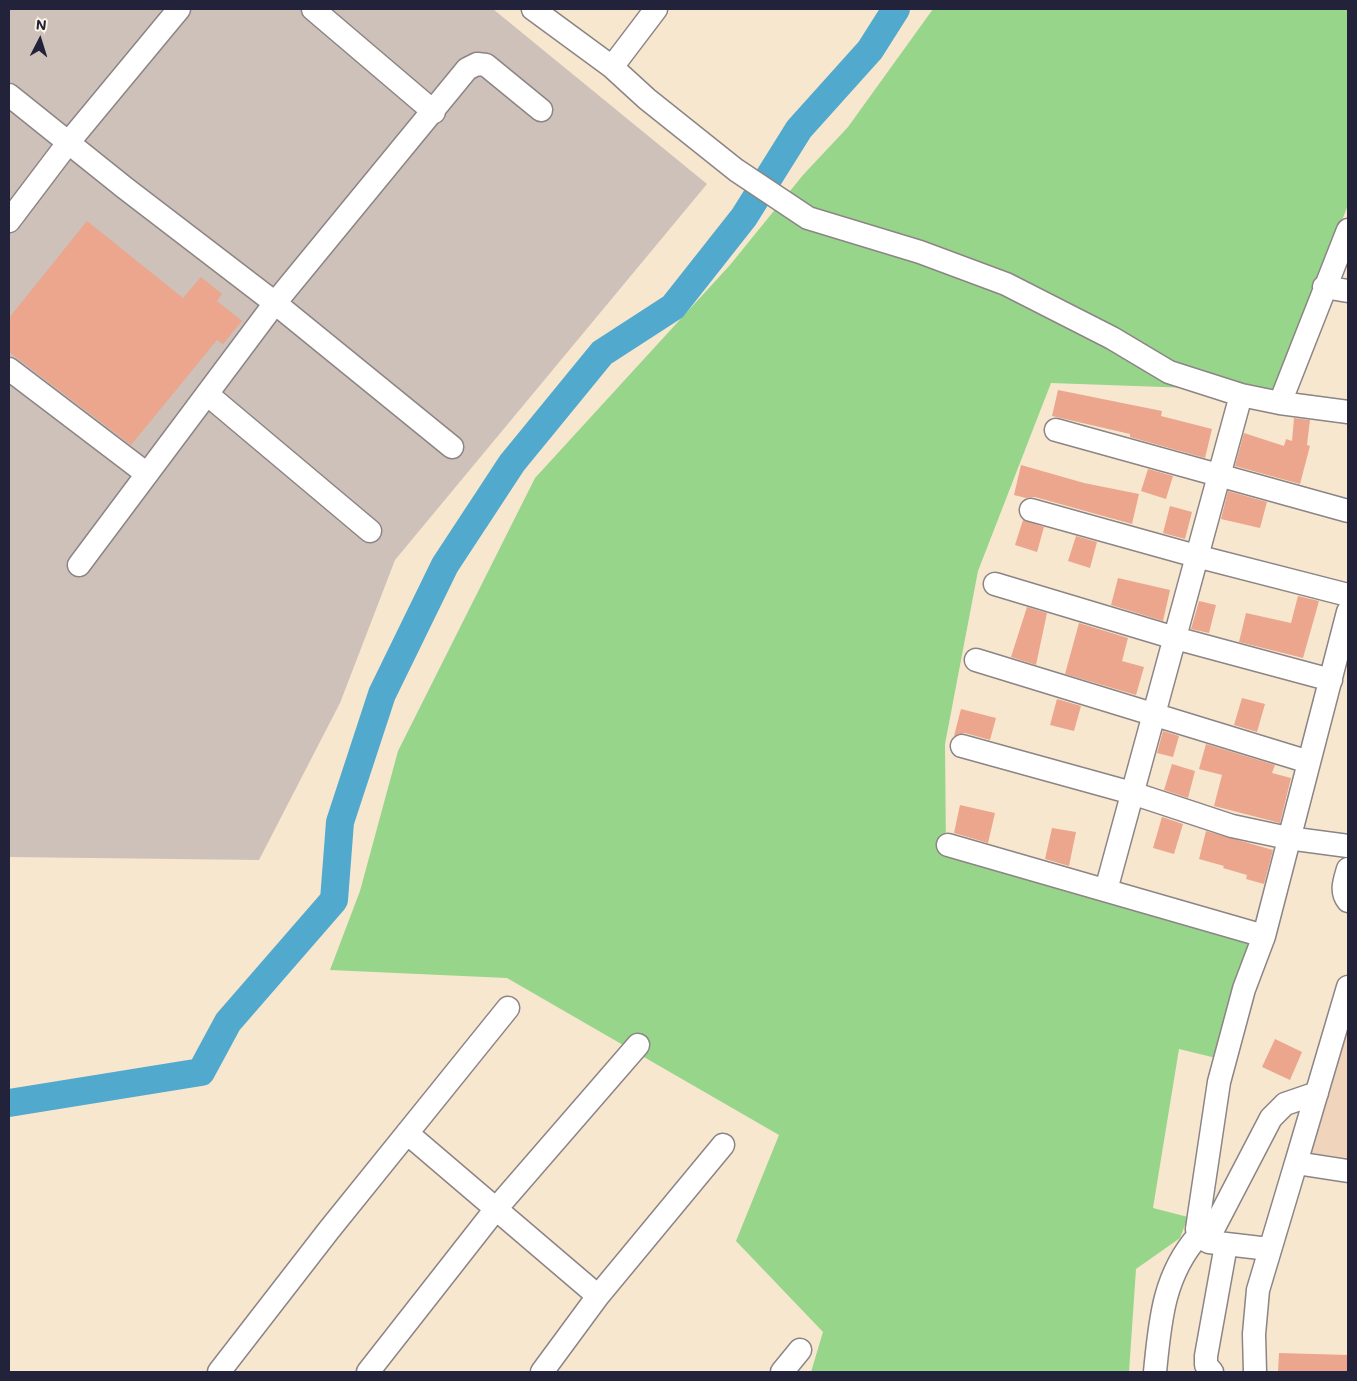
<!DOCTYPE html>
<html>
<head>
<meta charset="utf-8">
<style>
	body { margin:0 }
	#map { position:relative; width:1357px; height:1381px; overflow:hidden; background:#f7e7cf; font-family:Mali,sans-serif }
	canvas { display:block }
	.frame { position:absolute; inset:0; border:10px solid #22223b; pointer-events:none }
	.north { position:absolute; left:15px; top:15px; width:50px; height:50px; -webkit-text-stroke:4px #fcf5e5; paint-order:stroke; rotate:5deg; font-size:14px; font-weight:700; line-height:20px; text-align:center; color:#22223b }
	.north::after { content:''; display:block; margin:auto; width:18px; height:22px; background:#22223b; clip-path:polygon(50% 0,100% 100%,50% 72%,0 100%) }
</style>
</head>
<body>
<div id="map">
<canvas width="1357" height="1381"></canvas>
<div class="frame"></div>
<div class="north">N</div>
</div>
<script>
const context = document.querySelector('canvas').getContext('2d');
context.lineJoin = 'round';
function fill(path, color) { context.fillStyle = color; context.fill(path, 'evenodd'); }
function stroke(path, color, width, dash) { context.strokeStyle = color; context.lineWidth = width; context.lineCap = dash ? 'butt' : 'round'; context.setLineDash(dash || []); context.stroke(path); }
const built = new Path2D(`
	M1348,998V1158L1304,1152Z`);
const industrial = new Path2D(`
	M9,9H493L707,184L395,560L340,703L259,860L9,857Z`);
const green = new Path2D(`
	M933,9H1348V205L1275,391L1051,383L978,571L945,744L946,854L1250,942L1216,1058L1179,1049L1153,1208L1188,1217L1180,1238L1136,1269L1129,1372H811L823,1332L736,1241L779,1135L507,978L330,970L360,891L398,751L535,478L730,265L803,175L848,127Z`);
const river = new Path2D(`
	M9,1103L201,1072L228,1022L334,900L340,822L382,694L445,565L512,463L602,353L673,307L744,217L799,129L870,50L896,9`);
const building = new Path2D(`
	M87,221L183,298L201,277L222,294L217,301L242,321L223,344L217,340L131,445L9,352V318Z
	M1058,390L1162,411L1161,416L1212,429L1205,458L1130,437V434L1052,416Z
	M1294,418L1310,420L1307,445L1310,446L1300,484L1235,466L1244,433L1284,446L1286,439L1292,441Z
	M1021,465L1084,483L1139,494L1132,524L1035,497L1026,498L1014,495Z
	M1148,469L1173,476L1166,499L1141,491Z
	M1228,491L1267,502L1260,528L1221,519Z
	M1170,506L1192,512L1185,539L1163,533Z
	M1023,520L1044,527L1037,552L1015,545Z
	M1076,536L1097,542L1090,568L1068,561Z
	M1118,578L1170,590L1163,621L1111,605Z
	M1298,596L1319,601L1303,658L1239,642L1246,613L1291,623Z
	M1199,601L1216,605L1209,633L1191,629Z
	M1027,607L1047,613L1036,665L1011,657Z
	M1079,623L1128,638L1122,661L1144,667L1136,695L1065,674Z
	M1242,698L1265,704L1257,732L1234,725Z
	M1057,699L1081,706L1074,731L1050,725Z
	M961,709L996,718L990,740L965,733L954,736Z
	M1163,731L1179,736L1173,757L1157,753Z
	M1206,744L1275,765L1272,773L1291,778L1280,823L1214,806L1222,775L1199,769Z
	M1172,764L1195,771L1188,798L1164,790Z
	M960,805L995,813L988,843L954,833Z
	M1162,817L1183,824L1174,854L1153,848Z
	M1052,828L1076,832L1069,866L1045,859Z
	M1206,831L1273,850L1264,884L1246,879L1247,875L1223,868L1224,866L1199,859Z
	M1275,1039L1302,1052L1290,1080L1262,1067Z
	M1279,1353L1348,1355V1372H1278Z`);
const minor = new Path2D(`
	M313,9L434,112
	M533,9L612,67L647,99L736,170L808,218L920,252L1006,284L1112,338L1169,372L1241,395L1280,403L1348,412
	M612,67L656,9
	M9,95L125,188L275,303L452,447
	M9,221L68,143L179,9
	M1324,287L1348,291
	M9,369L147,474
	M207,394L370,531
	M1280,403L1348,230
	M1056,430L1348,511
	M1031,510L1196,556L1348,595
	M79,565L275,303L467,69L477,64L486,65L541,110
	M995,584L1175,638L1331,680
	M976,660L1309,762
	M962,746L1132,793L1232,826L1288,838L1348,846
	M948,845L1264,936
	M1348,869C1345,880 1340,891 1348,901
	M1106,890L1241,395
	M407,1133L598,1296
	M1296,1163L1348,987
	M1207,1241L1271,1118L1285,1104L1317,1093
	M1269,1249L1209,1242L1198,1236L1197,1229L1219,1082L1244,989L1264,936L1348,612
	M219,1372L329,1230L508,1008
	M368,1372L495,1210L638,1045
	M542,1372L598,1296L723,1145
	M782,1372L800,1350
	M1155,1372C1160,1322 1163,1276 1198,1236
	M1212,1372L1206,1365V1356L1226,1245
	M1255,1372L1254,1334L1258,1290L1296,1163L1348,1171`);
fill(built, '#f0d5bc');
fill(industrial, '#cec1b9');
fill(green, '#97d58b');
stroke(river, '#51a9ce', 28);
fill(building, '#eba68d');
stroke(minor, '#8c8485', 25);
stroke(minor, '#fff', 22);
</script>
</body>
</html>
